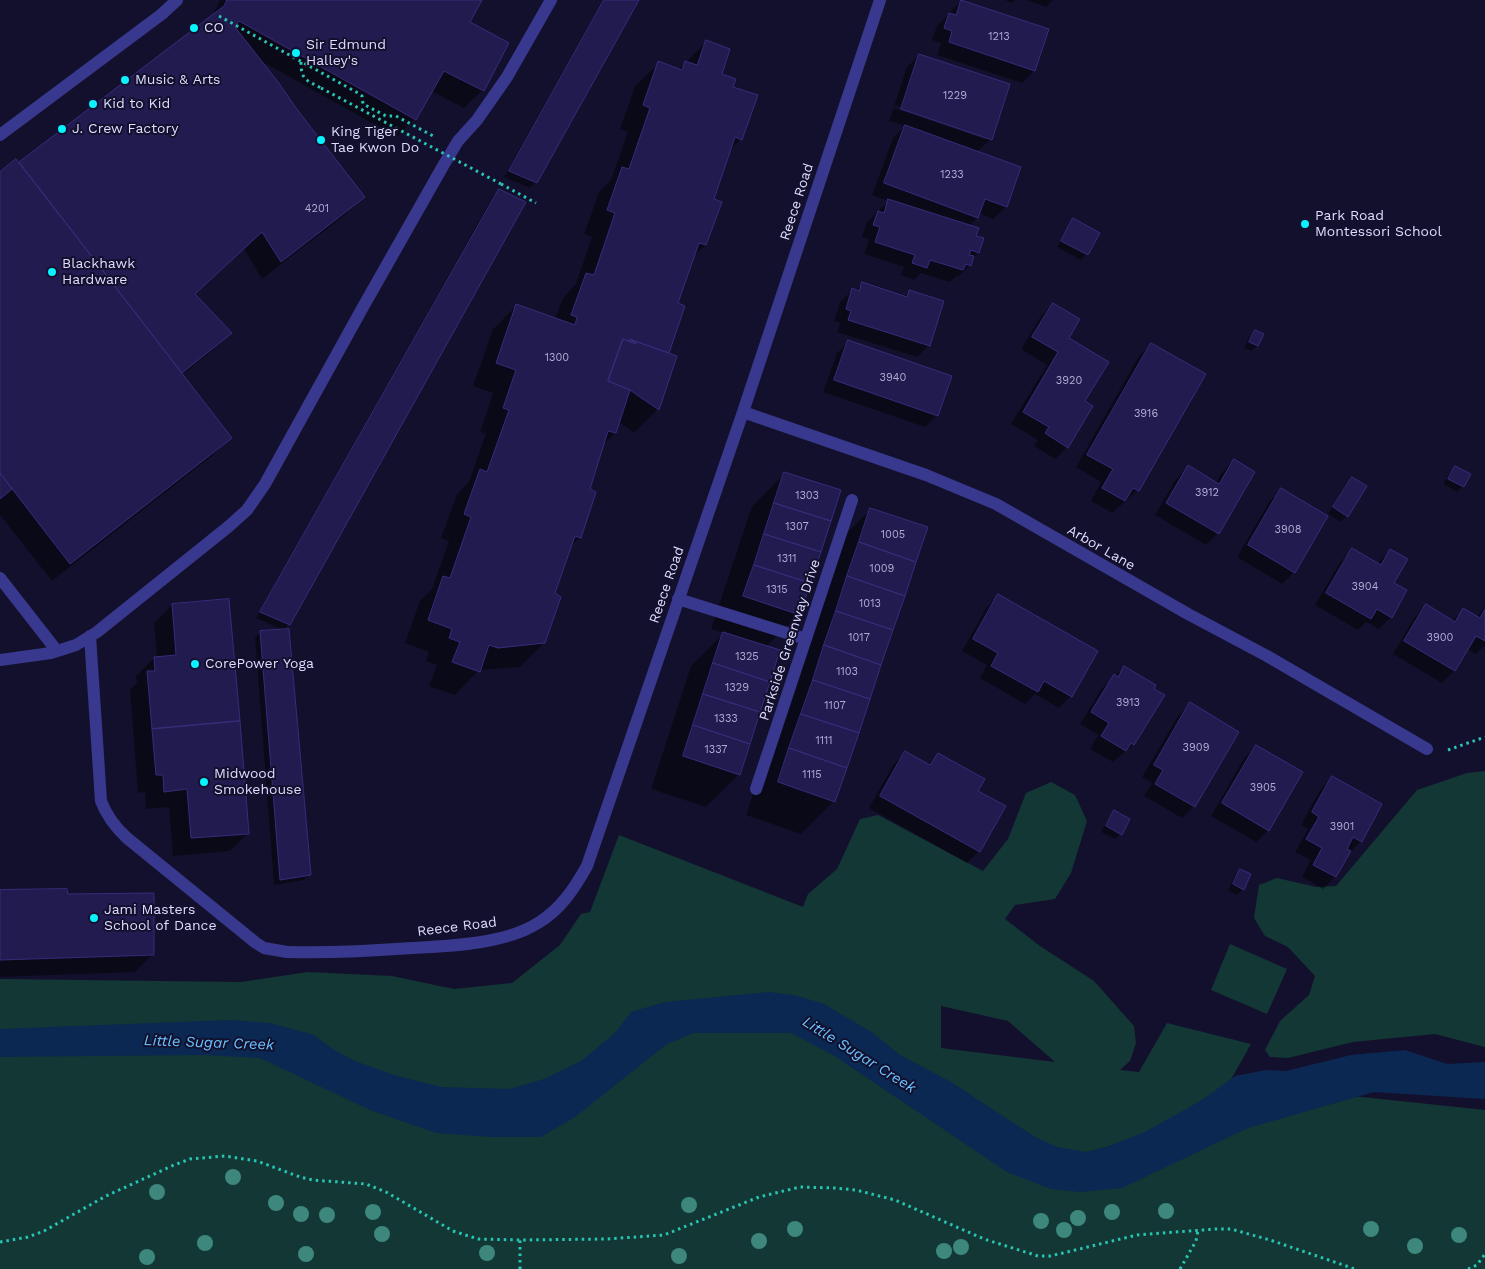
<!DOCTYPE html>
<html>
<head>
<meta charset="utf-8">
<style>
	body { margin:0 }
	canvas { display:block; background:#13102d }
</style>
</head>
<body>
<canvas width="1485" height="1269"></canvas>
<script>
const context = document.querySelector('canvas').getContext('2d');
context.lineJoin = 'round';
function fill(path, color) { context.fillStyle = color; context.fill(path, 'evenodd'); }
function stroke(path, color, width, dash) { context.strokeStyle = color; context.lineWidth = width; context.lineCap = dash ? 'butt' : 'round'; context.setLineDash(dash || []); context.stroke(path); }
function drawText(font, color, halo, rows, align = 'center') {
  context.font = font + ' "Work Sans",sans-serif'; context.lineWidth = 4; context.setLineDash([]); context.textBaseline = 'middle'; context.strokeStyle = halo; context.fillStyle = color; for (const [text, x, y, turn = 0] of rows) {
    context.save(); context.translate(x, y); context.rotate((+turn || 0) * Math.PI / 180); context.textAlign = isNaN(turn) ? turn : align; if (halo) context.strokeText(text, 0, 0); context.fillText(text, 0, 0); context.restore();
  }
}
const green = new Path2D(`
	M1485,771V1047L1435,1034L1353,1042L1288,1058L1270,1057L1265,1050L1280,1021L1309,995L1315,976L1288,947L1265,936L1254,918L1259,885L1277,878L1316,887L1336,886L1417,790L1467,773Z
	M1051,782L1075,795L1087,821L1071,873L1055,899L1015,905L1005,919L1040,946L1094,981L1134,1026L1136,1043L1130,1061L1120,1070L1139,1072L1167,1023L1251,1044L1229,1083L1485,1110V1269H0V979L241,982L308,972L392,976L454,989L512,983L560,945L581,914L590,912L619,835L803,907L808,894L837,869L860,819L878,815L983,871L1008,839L1026,793ZM941,1006L1008,1021L1055,1062L941,1048Z
	M1230,944L1287,969L1267,1014L1211,990Z`);
const water = new Path2D(`
	M769,992L798,996L824,1004L873,1033L900,1055L951,1082L1035,1137L1057,1147L1086,1152L1106,1147L1145,1132L1202,1100L1235,1076L1266,1070L1286,1071L1351,1055L1405,1050L1447,1064L1485,1062V1099L1374,1092L1248,1128L1122,1188L1080,1192L1051,1189L1007,1172L833,1055L791,1033H694L667,1044L575,1117L541,1137H491L436,1133L370,1110L260,1058L204,1055L0,1057V1029L230,1020L270,1023L314,1035L334,1050L355,1061L394,1075L441,1087L509,1089L544,1079L581,1061L615,1033L631,1012L665,1002Z`);
const shadow = new Path2D(`
	M220,0H480L468,22L483,90L464,108L431,91L415,119L397,137L261,61L298,113L363,197L345,215L262,279L244,249L194,295L230,333L212,351L182,375L230,438L212,456L52,581L0,515V173L18,164L211,18Z
	M603,0H637L536,182L530,188L504,177Z
	M1005,0H1015L1012,3Z
	M1027,0H1053L1046,7Z
	M961,1L1034,71L1022,83L937,55L941,43L932,40L937,26Z
	M706,42L720,75L732,87L741,139L729,151L712,200L705,245L692,258L676,304L684,307L668,353L676,356L658,409L634,433L619,422L615,433L602,446L588,489L580,537L569,548L553,594L544,643L520,667L479,670L455,695L429,686L437,665L426,661L429,652L405,643L420,601L432,589L449,541L441,538L457,494L469,482L486,433L480,432L493,393L473,386L493,329L516,306L555,319L563,298L576,284L592,237L584,234L599,192L611,180L628,132L620,129L635,86L659,63L678,70Z
	M919,55L991,139L977,152L1019,168L1006,207L993,219L979,213L977,218L969,226L975,237L978,253L972,259L970,265L958,277L956,276L950,282L921,273L914,280L901,275L904,267L864,254L869,239L862,237L866,224L888,201L872,195L893,138L905,126L889,121L907,67ZM895,105L985,136V139L894,108Z
	M499,190L289,624L283,630L256,618L493,196Z
	M1073,220L1087,254L1081,260L1057,247L1068,226Z
	M863,284L904,297L909,291L929,345L917,357L837,332L840,323L834,321L840,302L852,290L855,291Z
	M1053,304L1068,338L1083,402L1067,447L1055,459L1034,446L1038,440L1011,424L1047,365L1021,349L1041,316Z
	M1255,331L1262,335L1257,346L1251,351L1244,348L1249,337Z
	M849,341L937,415L925,427L823,392L837,353Z
	M1151,344L1204,374L1138,490L1112,513L1091,501L1101,482L1076,467L1139,356Z
	M1234,460L1218,533L1206,545L1155,515L1176,479L1188,467L1216,483L1222,472Z
	M1455,467L1463,486L1457,492L1443,484L1449,473Z
	M785,473L799,614L766,647L739,774L706,807L651,789L691,666L724,633L711,629L752,506Z
	M1352,478L1347,516L1341,522L1328,514L1346,484Z
	M1281,490L1294,572L1282,584L1237,557L1269,502Z
	M871,509L834,801L801,834L746,815L838,542Z
	M1352,550L1377,564L1390,550L1392,584L1391,617L1379,629L1366,622L1358,630L1315,605L1340,562Z
	M998,596L1071,696L1059,708L1035,694L1025,704L980,678L987,665L962,651L986,608Z
	M172,605L248,833L230,851L173,856L169,807L146,809L145,792L138,793L130,690L137,683L136,676L154,658H157L154,623Z
	M1426,606L1452,621L1463,610L1477,617L1485,606V645L1476,654L1467,649L1454,671L1442,683L1393,654L1414,618Z
	M261,632L310,874L304,880L274,885L255,638Z
	M1125,667L1133,745L1113,762L1090,749L1098,735L1080,724L1102,688Z
	M1190,704L1194,806L1182,818L1144,796L1152,783L1142,777L1178,716Z
	M1256,746L1268,830L1256,842L1211,816L1244,758Z
	M905,753L927,765L938,754L977,791L979,851L967,863L869,808L893,765Z
	M1332,778L1361,841L1349,853L1335,877L1323,889L1302,877L1311,860L1295,852L1308,829L1301,825L1320,790Z
	M1114,812L1121,834L1115,839L1101,832L1109,818Z
	M1241,871L1243,889L1237,895L1228,890L1235,876Z
	M0,891L153,954L135,972L0,977Z`);
const building = new Path2D(`
	M227,0H482L470,22L509,43L484,91L444,71L416,120L239,21L235,27L278,82L299,112L365,197L281,262L262,232L195,294L232,333L182,373L19,162L224,6Z
	M604,0H639L537,183L509,171Z
	M961,0L1049,29L1035,71L949,42L952,31L944,28L949,13L956,15Z
	M706,40L730,49L722,74L736,79L733,87L758,95L742,140L735,137L714,199L722,202L706,245L699,243L678,303L685,306L669,353L629,339L637,344L623,339L608,381L630,390L616,433L608,431L590,489L596,492L581,538L575,536L555,593L561,597L545,643L498,648L489,645L480,672L452,662L460,642L449,638L452,629L428,620L443,576L450,578L471,517L464,514L480,469L487,472L509,410L503,408L516,370L496,363L516,304L575,325L577,317L571,315L586,273L594,275L615,213L607,210L622,167L629,169L650,108L643,105L658,61L682,70L685,61L697,65Z
	M919,54L1010,84L992,140L901,109Z
	M905,125L1021,167L1007,207L985,199L978,218L884,183Z
	M16,159L232,438L70,564L0,473V172Z
	M499,189L526,202L290,625L260,612Z
	M888,199L979,228L976,236L984,238L979,253L971,250L969,255L974,256L971,266L966,264L963,270L930,260L927,268L912,263L915,255L875,242L880,227L873,225L878,211L884,213Z
	M1073,218L1100,233L1088,255L1061,241Z
	M862,282L907,297L909,290L944,301L930,346L848,320L851,311L846,309L852,288L859,291Z
	M1053,303L1080,319L1069,338L1109,362L1085,401L1093,406L1068,448L1045,433L1049,427L1023,412L1058,352L1032,337Z
	M1255,330L1264,334L1258,346L1249,342Z
	M623,339L637,344L629,339L677,356L659,410L630,390L608,381Z
	M848,340L952,376L938,416L834,380Z
	M1151,343L1206,374L1139,491L1133,488L1125,501L1102,488L1113,469L1087,455Z
	M1234,459L1255,472L1219,534L1166,503L1188,465L1219,484Z
	M1455,466L1471,474L1464,487L1448,479Z
	M784,472L841,490L831,521L774,503Z
	M0,473L12,489L0,499Z
	M1352,477L1367,486L1348,517L1333,507Z
	M1281,488L1328,516L1295,573L1248,545Z
	M774,503L831,521L821,552L764,534Z
	M870,508L928,527L916,562L859,542Z
	M764,534L821,552L810,583L754,565Z
	M859,542L916,562L905,596L847,576Z
	M1352,548L1381,565L1390,549L1408,559L1394,583L1407,590L1392,618L1377,609L1371,619L1326,593Z
	M754,565L810,583L800,615L743,596Z
	M847,576L905,596L893,630L836,611Z
	M998,594L1098,651L1072,697L1044,681L1038,692L991,666L998,653L973,639Z
	M229,599L240,721L152,729L147,671H155L154,657L176,655L172,604Z
	M1426,604L1455,622L1463,608L1480,618L1485,609V641L1476,636L1455,671L1404,641Z
	M836,611L893,630L881,665L824,645Z
	M289,629L311,875L280,880L260,631Z
	M723,632L780,650L770,682L713,663Z
	M824,645L881,665L870,699L813,680Z
	M713,663L770,682L760,712L703,694Z
	M1124,666L1156,685L1154,689L1165,695L1134,745L1131,743L1126,751L1101,736L1109,723L1091,712L1114,674L1118,677Z
	M813,680L870,699L859,733L801,714Z
	M703,694L760,712L750,744L693,725Z
	M1190,702L1239,732L1195,807L1155,784L1163,770L1154,765Z
	M801,714L859,733L847,768L789,748Z
	M240,721L249,834L191,838L187,789L164,792L163,775H156L152,729Z
	M693,725L750,744L740,775L683,756Z
	M1256,745L1303,772L1269,831L1222,803Z
	M789,748L847,768L835,802L778,782Z
	M905,751L930,765L938,753L985,779L978,791L1006,806L980,852L880,796Z
	M1332,776L1382,804L1362,842L1353,837L1347,849L1351,851L1336,877L1313,865L1322,848L1306,839L1319,817L1312,812Z
	M1114,810L1130,819L1122,835L1106,826Z
	M1240,869L1251,874L1244,890L1233,884Z
	M67,889L68,894L154,893V955L0,960V890Z`);
const path = new Path2D(`
	M219,16L358,93L362,96L363,104L386,116H396L435,137
	M301,62C301,80 306,80 321,88
	M501,184L536,203
	M1448,750L1485,737
	M0,1242L28,1237L44,1231L106,1196L174,1165L190,1159L225,1156L257,1161L300,1177L313,1180L366,1184L386,1192L453,1231L478,1239L520,1240L607,1239L664,1235L759,1197L800,1187L835,1188L856,1190L895,1200L984,1239L1038,1256H1050L1063,1253L1137,1235L1216,1229H1231L1270,1240L1355,1269
	M520,1269V1240
	M1180,1269L1196,1241L1198,1230
	M1468,1269L1477,1265L1485,1254`);
const lane = new Path2D(`
	M0,578L57,651
	M90,636L101,801C107,817 115,827 127,838L256,943L264,948L287,952
	M0,660L51,653L76,645L97,632L228,527L247,510L265,484L363,307L443,166L458,141L477,120L507,77L551,0`);
const street = new Path2D(`
	M0,135L162,14L177,0
	M743,412L926,475L996,504L1188,614L1267,656L1427,749
	M678,599L806,639
	M756,789L852,500
	M287,952C329,953 371,951 412,948C451,946 505,944 538,923C561,909 574,889 587,866L743,412L880,0`);
const pathBridge = new Path2D(`
	M321,88L501,184`);
const trees = [
	[233,1177],
	[157,1192],
	[276,1203],
	[689,1205],
	[1166,1211],
	[373,1212],
	[1112,1212],
	[301,1214],
	[327,1215],
	[1078,1218],
	[1041,1221],
	[795,1229],
	[1371,1229],
	[1064,1230],
	[382,1234],
	[1459,1235],
	[759,1241],
	[205,1243],
	[1415,1246],
	[961,1247],
	[944,1251],
	[487,1253],
	[306,1254],
	[679,1256],
	[147,1257]
];
const markers = [
	[194,28,5,"#08f3ff"],
	[296,53,5,"#08f3ff"],
	[125,80,5,"#08f3ff"],
	[93,104,5,"#08f3ff"],
	[62,129,5,"#08f3ff"],
	[321,140,5,"#08f3ff"],
	[1305,224,5,"#08f3ff"],
	[52,272,5,"#08f3ff"],
	[195,664,5,"#08f3ff"],
	[204,782,5,"#08f3ff"],
	[94,918,5,"#08f3ff"]
];
const numberNames = [
	["1213",999,37],
	["1229",955,96],
	["1233",952,175],
	["4201",317,209],
	["1300",557,358],
	["3940",893,378],
	["3920",1069,381],
	["3916",1146,414],
	["3912",1207,493],
	["1303",807,496],
	["1307",797,527],
	["3908",1288,530],
	["1005",893,535],
	["1311",787,559],
	["1009",882,569],
	["3904",1365,587],
	["1315",777,590],
	["1013",870,604],
	["1017",859,638],
	["3900",1440,638],
	["1325",747,657],
	["1103",847,672],
	["1329",737,688],
	["3913",1128,703],
	["1107",835,706],
	["1333",726,719],
	["1111",824,741],
	["3909",1196,748],
	["1337",716,750],
	["1115",812,775],
	["3905",1263,788],
	["3901",1342,827]
];
const poiNames = [
	["CO",204,28],
	["Sir Edmund",306,45],
	["Halley's",306,61],
	["Music & Arts",135,80],
	["Kid to Kid",103,104],
	["J. Crew Factory",72,129],
	["King Tiger",331,132],
	["Tae Kwon Do",331,148],
	["Park Road",1315,216],
	["Montessori School",1315,232],
	["Blackhawk",62,264],
	["Hardware",62,280],
	["CorePower Yoga",205,664],
	["Midwood",214,774],
	["Smokehouse",214,790],
	["Jami Masters",104,910],
	["School of Dance",104,926]
];
const streetNames = [
	["Reece Road",797,202,-72],
	["Arbor Lane",1101,548,30],
	["Reece Road",667,585,-71],
	["Parkside Greenway Drive",790,640,-72],
	["Reece Road",457,927,-7]
];
const waterNames = [
	["Little Sugar Creek",209,1043,2],
	["Little Sugar Creek",859,1055,32]
];
fill(green, '#123734');
fill(water, '#0a2852');
fill(shadow, '#0007');
fill(building, '#221b4f');
stroke(building, '#372b7c', 1);
stroke(path, '#29c5b4', 3, [2.5, 4]);
stroke(lane, '#38398e', 12);
stroke(street, '#38398e', 12);
stroke(pathBridge, '#29c5b4', 3, [2.5, 4]);
context.fillStyle = '#3d877d';
for (const [x, y] of trees) { context.beginPath(); context.arc(x, y, 8, 0, 2 * Math.PI); context.fill(); }
for (const [x, y, r, color] of markers) { const dot = new Path2D(); dot.arc(x, y, r, 0, 2 * Math.PI); context.fillStyle = color; context.fill(dot); stroke(dot, '#13102d', 2); }
drawText('11px', '#afacd3', null, numberNames);
drawText('14px', '#dedcff', '#13102d', poiNames, 'left');
drawText('14px', '#dedcff', '#13102d', streetNames);
drawText('italic 15px', '#6ac2ff', '#13102d', waterNames);
</script>
</body>
</html>
